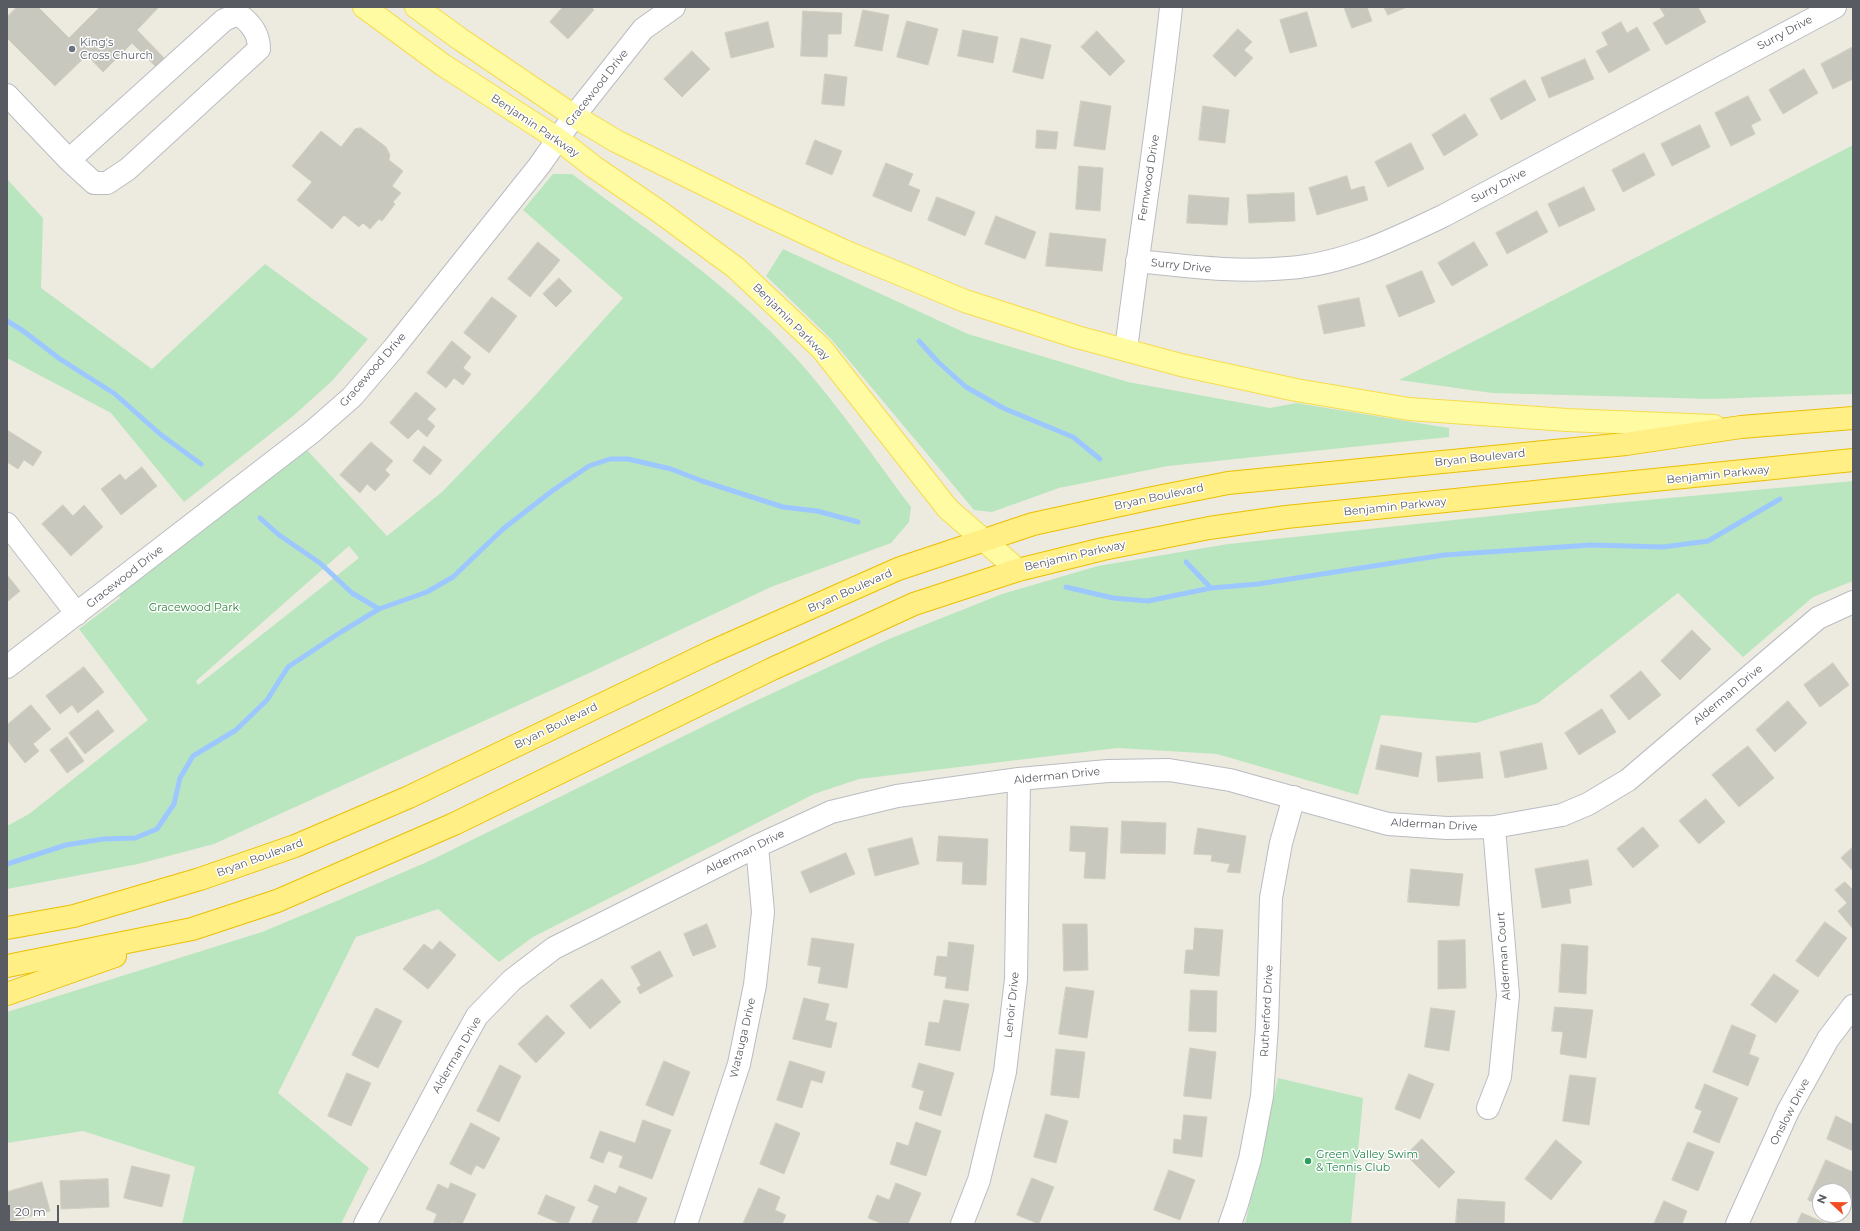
<!DOCTYPE html>
<html>
<head>
<meta charset="utf-8">
<style>
	body { margin:0 }
	#map { position:relative; width:1860px; height:1231px; overflow:hidden; background:#edebdf; font-family:Montserrat,sans-serif }
	canvas { display:block }
	.frame { position:absolute; inset:0; border:8px solid #585b62; pointer-events:none }
	.north { position:absolute; left:1812px; top:1183px; width:40px; height:40px; box-sizing:border-box; background:#fff; border:1px solid #bcbdc0; border-radius:50%; rotate:292deg; font-size:11px; font-weight:700; line-height:16px; text-align:center; color:#585b62 }
	.north::after { content:''; display:block; margin:auto; width:14px; height:18px; background:#f04b22; clip-path:polygon(50% 0,100% 100%,50% 72%,0 100%) }
	.scale { position:absolute; left:8px; top:1205px; width:51px; height:18px; box-sizing:border-box; border:2px solid #585b62; border-top:0; padding-left:5px; font-size:12px; line-height:14px; white-space:nowrap; color:#585b62; -webkit-text-stroke:3px #fff; paint-order:stroke }
</style>
</head>
<body>
<div id="map">
<canvas width="1860" height="1231"></canvas>
<div class="frame"></div>
<div class="north">N</div>
<div class="scale">20 m</div>
</div>
<script>
const context = document.querySelector('canvas').getContext('2d');
context.lineJoin = 'round';
function fill(path, color) { context.fillStyle = color; context.fill(path, 'evenodd'); }
function stroke(path, color, width, dash) { context.strokeStyle = color; context.lineWidth = width; context.lineCap = dash ? 'butt' : 'round'; context.setLineDash(dash || []); context.stroke(path); }
function drawText(font, color, halo, rows, align = 'center') {
  context.font = font + ' Montserrat,sans-serif'; context.lineWidth = 3; context.setLineDash([]); context.textBaseline = 'middle'; context.strokeStyle = halo; context.fillStyle = color; for (const [text, x, y, turn = 0] of rows) {
    context.save(); context.translate(x, y); context.rotate((+turn || 0) * Math.PI / 180); context.textAlign = isNaN(turn) ? turn : align; if (halo) context.strokeText(text, 0, 0); context.fillText(text, 0, 0); context.restore();
  }
}
const green = new Path2D(`
	M1853,145V394L1712,399L1492,393L1399,380Z
	M553,174H572C640,225 711,272 771,332C824,384 866,447 911,507L909,522L891,543L771,587L587,674L214,844L138,864L7,889V826L29,814L148,720L79,629L120,598L119,595L289,461L291,463L307,450L387,536L442,492L531,400L623,298L523,210ZM349,546L359,558L198,685L196,681Z
	M7,179L43,218L41,288L152,369L265,264L368,339L332,381L292,417L184,502L111,413L7,358Z
	M783,249L968,334L1128,382L1270,408L1296,403L1449,428V437L1168,466L1059,488L992,512L974,510L831,339L766,276Z
	M1853,481V581L1813,597L1743,657L1678,593L1538,703L1476,723L1381,715L1358,795L1217,754L1118,748L859,779L814,794L533,937L499,962L438,909L356,937L278,1093L369,1168L341,1224H182L195,1167L83,1131L7,1143V1012L262,932L339,900L427,862L749,704L889,639L1002,594L1098,566L1228,544L1604,504Z
	M1278,1078L1363,1098L1351,1224H1245Z`);
const stream = new Path2D(`
	M7,321L22,330L60,359L115,394L160,434L201,464
	M919,341L938,362L966,387L1003,408L1073,437L1100,459
	M260,518L279,535L320,563L352,593L379,609
	M1186,562L1211,588
	M1066,587L1113,598L1148,601L1211,588L1258,584L1444,555L1591,545L1663,547L1708,541L1780,499
	M7,864L66,845L103,839L135,838L157,829L174,804L180,778L193,756L236,730L267,700L288,667L341,632L379,609L427,592L453,577L503,529L552,491L589,466L610,459H628L671,469L702,481L783,507L817,511L858,522`);
const building = new Path2D(`
	M17,7H38L69,38L100,7H159L137,30L170,64L161,72L132,43L103,72L87,55L55,86L7,38V17Z
	M563,7H591L594,10L568,39L550,22Z
	M1344,7H1367L1372,21L1352,28Z
	M1384,7H1407L1388,15Z
	M1662,7H1679L1680,8L1698,7L1706,22L1666,45L1653,23L1665,16L1660,8Z
	M863,10L889,15L882,51L855,46Z
	M803,11L842,13L841,34H828L827,57L801,56Z
	M1307,12L1317,46L1290,53L1280,20Z
	M907,21L938,29L928,65L897,57Z
	M768,22L774,47L731,58L725,33Z
	M1621,22L1627,33L1637,27L1650,50L1609,73L1596,51L1608,45L1602,33Z
	M1238,29L1252,42L1244,50L1253,58L1235,77L1213,56Z
	M963,30L998,37L993,63L958,56Z
	M1097,31L1125,61L1110,76L1081,47Z
	M1021,38L1051,45L1043,79L1013,72Z
	M1853,47V79L1833,89L1821,64Z
	M692,51L710,69L682,97L664,79Z
	M1585,59L1594,79L1549,98L1541,78Z
	M1804,69L1818,93L1783,114L1769,90Z
	M825,74L847,77L844,106L822,104Z
	M1525,80L1536,100L1501,120L1490,99Z
	M1748,96L1761,120L1751,125L1755,134L1731,146L1715,113Z
	M1081,101L1111,106L1105,150L1074,146Z
	M1203,106L1229,110L1225,143L1199,140Z
	M1465,114L1478,135L1444,156L1432,135Z
	M1700,125L1710,147L1672,166L1661,144Z
	M361,128L386,147L390,155L389,160L403,171L392,186L401,193L393,202L395,204L382,221L379,219L370,229L363,223L359,227L344,215L332,229L297,200L312,182L292,166L321,131L341,147L355,129Z
	M1037,130L1058,132L1056,149L1036,148Z
	M815,140L842,151L832,175L806,164Z
	M1411,143L1424,169L1388,187L1375,162Z
	M1644,153L1655,175L1623,192L1612,170Z
	M886,163L913,174L908,185L920,190L911,212L873,196Z
	M1079,166L1103,168L1100,211L1076,209Z
	M1347,176L1351,190L1364,186L1368,200L1317,215L1309,188Z
	M1584,187L1595,210L1559,227L1548,204Z
	M1294,193L1295,221L1249,223L1247,195Z
	M1189,195L1229,198L1227,225L1187,223Z
	M937,197L975,212L965,236L928,220Z
	M1537,211L1548,232L1507,254L1496,233Z
	M996,216L1036,232L1025,259L985,244Z
	M1050,233L1106,239L1102,271L1046,266Z
	M538,242L560,260L530,297L508,279Z
	M1474,242L1488,265L1452,286L1438,263Z
	M1422,271L1435,302L1399,317L1386,286Z
	M559,278L572,291L556,307L543,294Z
	M492,297L517,316L489,353L464,333Z
	M1359,298L1365,326L1324,334L1318,306Z
	M452,341L471,357L463,368L471,374L463,385L454,378L446,388L427,373Z
	M416,392L436,409L427,419L435,426L427,437L418,429L408,439L390,423Z
	M7,430L42,452L33,466L24,460L18,469L7,462Z
	M371,442L393,461L385,470L390,475L375,491L367,484L360,493L340,475Z
	M424,446L442,460L430,475L413,461Z
	M142,467L157,486L121,515L101,489L120,474L125,480Z
	M63,505L73,516L84,505L103,527L71,556L42,524Z
	M7,575L20,591L7,602Z
	M1692,630L1711,649L1680,680L1661,661Z
	M1833,663L1849,685L1820,707L1804,685Z
	M84,667L104,692L78,713L72,705L60,714L46,696Z
	M1641,671L1661,695L1629,720L1610,696Z
	M1788,701L1807,723L1775,752L1756,730Z
	M31,705L51,729L33,744L39,751L25,763L7,740V725Z
	M1602,709L1616,732L1579,755L1565,733Z
	M98,710L114,731L85,754L69,733Z
	M67,737L84,761L67,773L50,750Z
	M1542,743L1547,769L1505,778L1500,752Z
	M1381,745L1422,753L1418,777L1376,769Z
	M1748,746L1774,778L1739,807L1712,775Z
	M1480,753L1483,778L1438,782L1436,757Z
	M1706,799L1725,822L1699,844L1679,821Z
	M1122,821L1166,823L1165,854L1121,853Z
	M1071,826L1108,828L1105,879L1084,878L1086,852L1070,851Z
	M1643,827L1659,846L1633,868L1617,849Z
	M1198,828L1246,836L1240,873L1227,872L1230,864L1211,861L1212,855L1194,854Z
	M939,836L988,839L986,885L962,884L963,862L937,861Z
	M912,838L919,864L875,876L868,849Z
	M1853,847V871L1841,858Z
	M846,853L855,874L810,893L801,872Z
	M1588,860L1592,885L1569,889L1571,903L1542,908L1535,869Z
	M1411,869L1463,874L1459,906L1408,902Z
	M1845,882L1853,890V929L1838,911L1847,903L1835,890Z
	M1825,922L1847,938L1818,977L1796,961Z
	M707,924L716,947L693,956L684,934Z
	M1063,924H1087L1088,970L1064,971Z
	M1195,928L1223,930L1219,976L1184,973L1186,950H1193Z
	M812,938L854,944L847,988L818,983L821,967L808,965Z
	M1465,940L1466,988L1438,989V941Z
	M440,941L456,955L428,989L403,969L424,944L432,950Z
	M949,942L974,945L968,991L945,988L947,977L934,975L937,956L947,957Z
	M1562,944L1588,946L1586,994L1559,992Z
	M660,951L673,976L640,994L637,988L641,985L631,967Z
	M1774,974L1799,991L1776,1023L1751,1005Z
	M602,979L621,1002L590,1029L570,1006Z
	M1066,987L1094,991L1087,1038L1059,1034Z
	M1191,990L1217,991L1216,1032L1189,1031Z
	M804,998L829,1004L825,1020L837,1023L831,1048L793,1039Z
	M944,1000L969,1004L960,1051L925,1045L929,1022L939,1023Z
	M1555,1007L1593,1010L1586,1058L1560,1054L1563,1032L1552,1031Z
	M376,1008L402,1021L378,1068L352,1055Z
	M1431,1008L1455,1011L1449,1051L1425,1047Z
	M547,1015L565,1033L536,1063L518,1044Z
	M1732,1025L1756,1035L1749,1054L1759,1058L1748,1086L1713,1072Z
	M1190,1048L1216,1052L1211,1099L1184,1096Z
	M1056,1049L1085,1052L1079,1098L1051,1095Z
	M664,1061L690,1072L673,1116L646,1105Z
	M790,1061L825,1072L822,1083L811,1080L802,1108L777,1100Z
	M919,1063L954,1073L941,1116L919,1109L924,1091L912,1087Z
	M500,1065L521,1076L499,1122L477,1111Z
	M347,1073L371,1083L351,1126L328,1116Z
	M1409,1074L1434,1084L1420,1119L1395,1109Z
	M1570,1075L1596,1078L1589,1125L1563,1121Z
	M1705,1084L1738,1098L1719,1143L1693,1132L1702,1111L1695,1108Z
	M1046,1114L1068,1121L1056,1163L1034,1157Z
	M1184,1115L1207,1117L1202,1157L1173,1153L1174,1139L1181,1140Z
	M1836,1116L1852,1124L1853,1122V1151L1827,1139Z
	M643,1120L671,1130L652,1179L619,1167L623,1156L608,1151L603,1163L590,1158L600,1131L635,1143Z
	M916,1122L941,1131L926,1176L890,1164L897,1142L908,1146Z
	M471,1123L500,1138L484,1169L476,1165L471,1175L450,1164Z
	M776,1123L800,1133L784,1174L760,1164Z
	M1422,1139L1455,1172L1439,1188L1406,1155Z
	M1556,1140L1582,1162L1551,1200L1525,1179Z
	M1688,1142L1714,1152L1698,1191L1672,1180Z
	M1826,1160L1853,1172V1201L1852,1200L1844,1216L1843,1215L1844,1191H1820V1205L1808,1200Z
	M132,1166L170,1175L162,1207L124,1198Z
	M1169,1170L1195,1180L1180,1220L1154,1210Z
	M1032,1178L1054,1187L1039,1224L1017,1215Z
	M108,1179L109,1207L61,1209L60,1181Z
	M42,1182L50,1211L9,1222L7,1213V1192Z
	M451,1183L476,1194L462,1224L452,1222L451,1224H433L437,1214L426,1209L438,1184L448,1189Z
	M896,1183L921,1193L908,1224H883L868,1218L877,1195L889,1200Z
	M595,1185L616,1194L619,1186L647,1198L636,1224H591L599,1206L588,1201Z
	M759,1188L780,1197L775,1210L786,1215L782,1224H743Z
	M546,1195L575,1207L568,1224H562L538,1214Z
	M1458,1199L1505,1202L1504,1224L1456,1223Z
	M1664,1201L1687,1211L1682,1224H1654Z
	M1802,1213L1825,1223V1224H1797Z`);
const minor = new Path2D(`
	M7,95L69,160L94,183H107L128,169L259,49C259,33 251,23 238,14L224,20L69,160
	M1137,261C1187,266 1237,273 1288,268C1344,264 1395,239 1445,215L1835,7
	M1126,350C1140,235 1159,122 1171,7
	M7,524L77,614
	M7,667L312,432L352,397L393,349L539,166L574,116L643,29L674,7
	M1488,1108L1500,1077L1508,995L1494,827
	M365,1224L453,1059L477,1016L512,980L554,948L757,846L831,812L897,796L1019,779L1108,771L1169,770L1230,780L1388,824L1447,828L1494,827L1562,815L1588,804L1628,780L1818,618L1853,602
	M686,1224L739,1064L755,985L763,912L757,846
	M962,1224L979,1180L1005,1072L1016,979L1019,779
	M1230,1224L1237,1204L1250,1159L1262,1096L1267,1026L1271,898L1281,843L1294,797
	M1737,1224L1788,1111L1828,1039L1853,1006`);
const major = new Path2D(`
	M364,7L443,65L558,139L594,167L660,212L736,268L822,349L948,509L1018,570
	M416,7L460,39L574,116L616,141L760,212L844,251L965,301L1077,337L1181,365L1296,390L1409,409L1567,420L1714,426`);
const highway = new Path2D(`
	M7,928L74,916L200,879L295,846L409,797L711,652L898,569L1033,524L1148,499L1228,483L1626,444L1741,427L1853,418
	M7,966L192,929L277,901L454,824L772,669L914,604L1018,570L1103,549L1209,528L1286,517L1853,460
	M7,994L115,956`);
const markers = [
	[72,49,4,"#6b7280"],
	[1308,1161,4,"#2e9e5b"]
];
const streetNames = [
	["Surry Drive",1785,33,-28],
	["Gracewood Drive",597,88,-52],
	["Benjamin Parkway",535,126,34],
	["Fernwood Drive",1149,178,-81],
	["Surry Drive",1499,186,-28],
	["Surry Drive",1181,266,6],
	["Benjamin Parkway",791,322,45],
	["Gracewood Drive",373,370,-49],
	["Bryan Boulevard",1480,458,-6],
	["Benjamin Parkway",1718,475,-6],
	["Bryan Boulevard",1159,497,-12],
	["Benjamin Parkway",1395,507,-6],
	["Benjamin Parkway",1075,556,-13],
	["Gracewood Drive",125,577,-38],
	["Bryan Boulevard",850,591,-24],
	["Alderman Drive",1728,695,-40],
	["Bryan Boulevard",556,726,-26],
	["Alderman Drive",1057,776,-6],
	["Alderman Drive",1434,825,3],
	["Alderman Drive",745,852,-26],
	["Bryan Boulevard",260,858,-20],
	["Alderman Court",1504,956,-94],
	["Lenoir Drive",1012,1005,-84],
	["Rutherford Drive",1267,1011,-87],
	["Watauga Drive",743,1038,-77],
	["Alderman Drive",457,1055,-60],
	["Onslow Drive",1790,1112,-63]
];
const worshipNames = [
	["King's",80,43],
	["Cross Church",80,56]
];
const parkNames = [
	["Gracewood Park",194,608]
];
const leisureNames = [
	["Green Valley Swim",1316,1155],
	["& Tennis Club",1316,1168]
];
fill(green, '#bae6bf');
stroke(stream, '#9dc8ff', 5);
fill(building, '#c9c8bf');
stroke(building, '#d1cebe', 1);
stroke(minor, '#babcc2', 24);
stroke(major, '#f7dc4e', 24);
stroke(highway, '#ecbf00', 24);
stroke(minor, '#fff', 22);
stroke(major, '#fffba2', 22);
stroke(highway, '#ffef84', 22);
for (const [x, y, r, color] of markers) { const dot = new Path2D(); dot.arc(x, y, r, 0, 2 * Math.PI); context.fillStyle = color; context.fill(dot); stroke(dot, '#fff', 1.5); }
drawText('11px', '#585b62', '#fff', streetNames);
drawText('11px', '#5b616d', '#fff', worshipNames, 'left');
drawText('11px', '#2f823e', '#fff', parkNames);
drawText('11px', '#27864d', '#fff', leisureNames, 'left');
</script>
</body>
</html>
